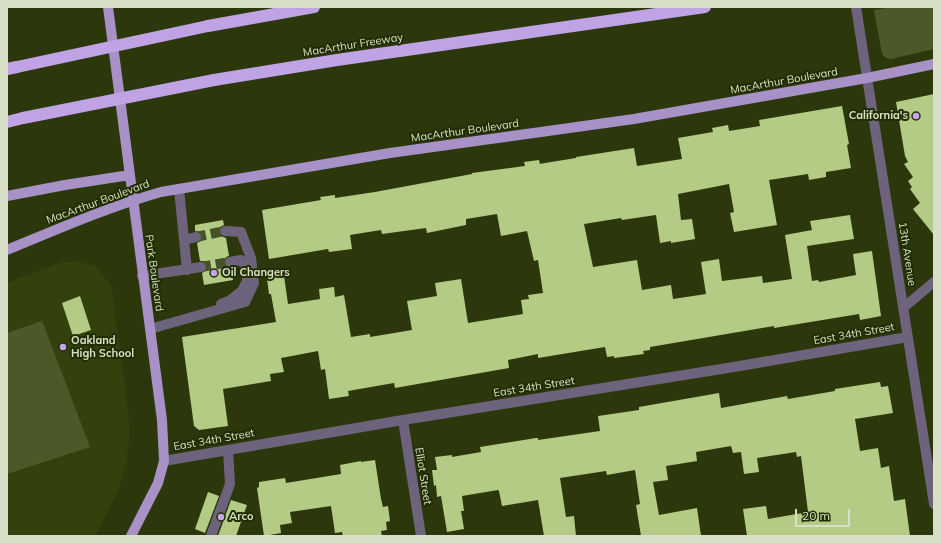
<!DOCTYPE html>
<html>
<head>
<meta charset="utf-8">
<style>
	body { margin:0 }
	#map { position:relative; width:941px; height:543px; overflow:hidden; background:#2c380b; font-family:Mulish,sans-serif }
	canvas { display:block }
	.frame { position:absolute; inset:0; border:8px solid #d7e0c7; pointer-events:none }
	.scale { position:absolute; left:795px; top:509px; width:55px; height:18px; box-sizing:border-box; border:2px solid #d7e0c7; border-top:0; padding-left:5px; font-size:12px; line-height:14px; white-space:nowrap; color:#d7e0c7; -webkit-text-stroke:3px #222e01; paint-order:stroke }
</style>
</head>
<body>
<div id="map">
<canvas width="941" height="543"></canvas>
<div class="frame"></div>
<div class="scale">20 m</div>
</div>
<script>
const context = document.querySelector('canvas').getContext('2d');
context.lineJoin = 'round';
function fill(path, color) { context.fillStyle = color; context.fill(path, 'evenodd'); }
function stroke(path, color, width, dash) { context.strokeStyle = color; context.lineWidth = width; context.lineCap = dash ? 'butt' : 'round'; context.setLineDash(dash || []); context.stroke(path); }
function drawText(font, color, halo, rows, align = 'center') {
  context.font = font + ' Mulish,sans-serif'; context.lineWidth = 4; context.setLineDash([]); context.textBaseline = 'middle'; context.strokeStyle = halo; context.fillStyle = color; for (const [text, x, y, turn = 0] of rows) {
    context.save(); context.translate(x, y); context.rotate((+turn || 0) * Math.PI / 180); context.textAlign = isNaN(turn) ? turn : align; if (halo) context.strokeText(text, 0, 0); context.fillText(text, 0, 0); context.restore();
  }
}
const built = new Path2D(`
	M78,261L96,267L111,285L128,409L129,435L127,460L118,490L95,536H7V283L59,263Z`);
const green = new Path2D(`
	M893,7H934V49L891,59L886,58L882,54L874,10Z
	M42,321L90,447L7,474V333Z`);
const building = new Path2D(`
	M934,94V235L913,209L920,203L910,189L912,187L908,181L913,177L904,164L908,162L905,156L896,102Z
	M842,106L849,144L847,145L851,168L826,172V177L809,180L808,174L769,180L777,225L734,232L730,213L734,212L729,184L678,194L681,220L692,219L695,239L671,243V241L660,243L656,215L622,220L621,218L584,224L593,267L637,260L642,290L671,285L673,299L706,294L701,262L719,259L722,281L762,276L763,283L792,279L785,235L812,230L810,221L850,215L854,239L807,246L812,281L818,280L819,282L856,275L853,254L872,251L881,316L860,320L859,314L774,328V326L762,328L650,347V350L643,351L644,354L614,358V356L607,357L605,347L538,358V354L508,360L509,368L395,388L394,383L348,391L349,396L329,399L325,369L321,370L318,351L281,358L284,372L270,374L271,381L223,389L228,426L199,430L194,426L182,337L276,322L271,294H269L266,271L283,269L288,304L320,299L319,289L334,287L335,297L344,295L351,337L370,334V337L412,330L407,301L437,296L435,283L461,279L468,323L523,314L521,300L529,299L528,295L543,293L538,260L534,261L527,231L501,236L497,214L466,219V225L427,233L426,228L382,234L381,230L350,235L352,249L329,252L328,249L269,259L262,210L321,200L320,197L335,195V198L375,192L472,174V173L525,166L524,162L539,160L540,164L545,163L576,158V157L634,148L637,166L682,159L678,138L713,132L712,128L728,125L729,131L760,126L759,120Z
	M223,220L224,225L220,227L219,231L221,236L226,238L229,256L226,257L224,263L225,266L231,268L233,280L204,285L202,273L207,270V266L204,261H200L197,243L201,241L202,236L200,232L195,231V225Z
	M80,296L91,330L73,336L62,303Z
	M880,382L881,387L888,386L893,413L855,419L860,451L878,448L881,468L889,466L894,501L905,499L910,536H747L743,509L766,506L768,519L808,512L801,456L797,457L796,452L757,458L759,472L744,474L741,452L733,453L731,446L696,452L697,461L666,466L668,480L653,482L659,515L697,508L701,536H641L636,505L640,504L635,470L607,475L606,471L560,478L566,517L574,516L576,536H544L538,500L502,506L499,491L498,490L462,496L464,511H461L464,529L447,532L441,496L437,497L436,485L434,486L432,470H437L435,457L452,455V457L481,452L480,447L536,438H538V440L600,431L598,416L639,410V407L719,393L721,408L787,396L788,399L835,391V389Z
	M375,460L381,499L383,507L388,506L390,521L386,522L387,530L381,531L382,536H343L342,532L335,533L331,506L290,512L292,523L280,525L281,533L264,536L257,488L259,487V482L285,478L286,483L341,474L340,465L361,461V462Z
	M208,492L219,496L205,533L195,529Z
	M231,500L247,505L236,536H218Z`);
const minorTunnel = new Path2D(`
	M196,237L225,231
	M201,267L230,262`);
const minor = new Path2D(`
	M856,7L934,504
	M179,189L187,270
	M184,240L196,237
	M142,276L201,267
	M221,304L229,301L242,291L247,281V268L241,260L230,262
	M903,308L934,282
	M150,329L245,302L254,283L251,258L241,232L225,231
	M403,420L421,536
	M164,461L403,420L734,367L908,337
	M211,536L230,484L228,450`);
const major = new Path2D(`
	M108,7L162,420L164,461L158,483L131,536
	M7,196L65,185L130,175
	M7,250C58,229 108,207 161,192L390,153L634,119L867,78L934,64`);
const highway = new Path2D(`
	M208,26L314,7
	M7,69L17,67
	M214,80L337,60L705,7
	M7,122L23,118`);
const highwayBridge = new Path2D(`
	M17,67L208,26
	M23,118L214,80`);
const markers = [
	[916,116,4,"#c6a6f0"],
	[214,273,4,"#c6a6f0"],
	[63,347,4,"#c6a6f0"],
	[221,517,4,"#c6a6f0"]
];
const streetNames = [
	["MacArthur Freeway",353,45,-9],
	["MacArthur Boulevard",784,81,-10],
	["MacArthur Boulevard",465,131,-8],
	["MacArthur Boulevard",98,202,-20],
	["13th Avenue",907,254,81],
	["Park Boulevard",154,273,82],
	["East 34th Street",854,334,-10],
	["East 34th Street",534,387,-9],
	["East 34th Street",214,440,-10],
	["Elliot Street",423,476,81]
];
const poiNames = [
	["California's",908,116,"right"],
	["Oil Changers",222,273],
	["Oakland",71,341],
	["High School",71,354],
	["Arco",229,517]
];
fill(built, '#33420c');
fill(green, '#4a5927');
fill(building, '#b4cb86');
stroke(minorTunnel, '#465127', 10, [10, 5]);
stroke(minor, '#6e637d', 10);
stroke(major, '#a891c7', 10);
stroke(highway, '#bfa3e4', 12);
stroke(highwayBridge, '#bfa3e4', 12);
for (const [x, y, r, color] of markers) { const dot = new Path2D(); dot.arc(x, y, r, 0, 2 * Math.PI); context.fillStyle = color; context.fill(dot); stroke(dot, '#222e01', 1.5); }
drawText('11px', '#d7e0c7', '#222e01', streetNames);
drawText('bold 11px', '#d7e0c7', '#222e01', poiNames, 'left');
</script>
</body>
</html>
